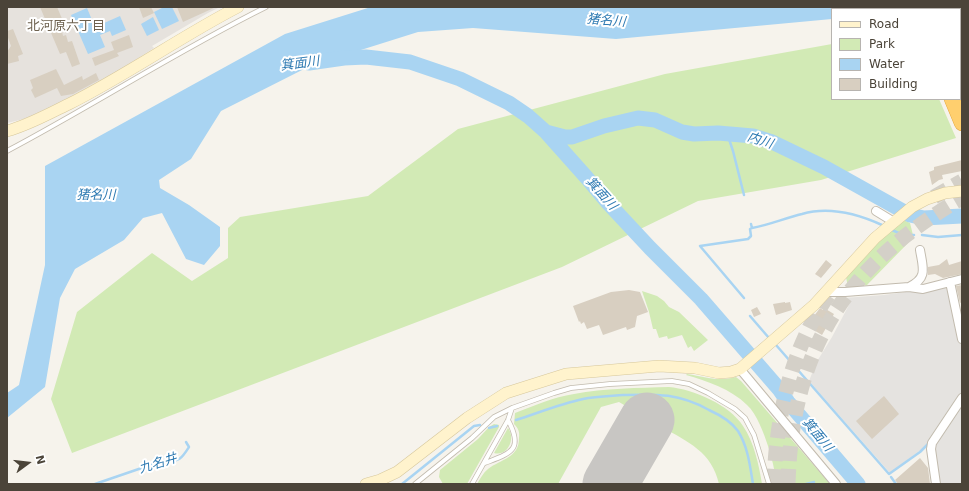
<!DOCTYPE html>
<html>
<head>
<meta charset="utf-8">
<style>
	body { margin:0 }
	#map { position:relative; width:969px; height:491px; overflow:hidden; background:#f6f3ec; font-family:"DejaVu Sans",sans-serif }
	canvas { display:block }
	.frame { position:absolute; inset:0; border:8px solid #4b4439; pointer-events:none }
	.legend { position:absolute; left:831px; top:8px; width:130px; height:92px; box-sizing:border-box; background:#fff; border:1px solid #b7b4b0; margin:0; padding:5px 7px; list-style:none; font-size:12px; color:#4b4439 }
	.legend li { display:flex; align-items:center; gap:8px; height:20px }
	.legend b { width:20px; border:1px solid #b7b4b0 }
	.north { position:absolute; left:8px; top:443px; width:40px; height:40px; -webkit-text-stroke:3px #fff; paint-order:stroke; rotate:75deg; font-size:11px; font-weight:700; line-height:16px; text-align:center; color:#4b4439 }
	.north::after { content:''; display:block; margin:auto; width:14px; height:18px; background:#4b4439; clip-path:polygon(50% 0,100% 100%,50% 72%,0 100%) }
</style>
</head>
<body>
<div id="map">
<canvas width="969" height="491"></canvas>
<div class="frame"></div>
<ul class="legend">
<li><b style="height:5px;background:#fff3cd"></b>Road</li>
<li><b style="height:11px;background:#d2eab5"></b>Park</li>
<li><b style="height:11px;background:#a9d4f2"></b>Water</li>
<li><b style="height:11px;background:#d8cfc1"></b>Building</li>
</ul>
<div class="north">N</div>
</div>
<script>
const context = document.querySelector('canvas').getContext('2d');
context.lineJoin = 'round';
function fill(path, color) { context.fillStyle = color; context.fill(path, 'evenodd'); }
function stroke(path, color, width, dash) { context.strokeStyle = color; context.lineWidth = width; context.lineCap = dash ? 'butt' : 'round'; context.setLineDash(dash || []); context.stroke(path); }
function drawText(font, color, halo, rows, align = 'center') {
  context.font = font + ' "DejaVu Sans","Noto Sans JP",sans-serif'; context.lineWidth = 4; context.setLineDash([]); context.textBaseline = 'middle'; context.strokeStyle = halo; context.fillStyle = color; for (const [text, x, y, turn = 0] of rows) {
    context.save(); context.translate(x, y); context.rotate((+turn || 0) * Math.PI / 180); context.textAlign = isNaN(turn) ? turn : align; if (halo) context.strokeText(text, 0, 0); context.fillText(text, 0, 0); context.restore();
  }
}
const industrial = new Path2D(`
	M7,7H220L208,13L152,46L154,48L98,84L28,118L7,123Z`);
const green = new Path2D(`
	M832,44V99H939L956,138L821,180L698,201L562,267L72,453L51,399L77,312L152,253L192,281L228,258V228L240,217L368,196L458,129L665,74Z
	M904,220L910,223L914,239L909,241V242L867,285L848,287L846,277L885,235Z
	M642,291L657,296L664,301L669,307L679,312L708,340L694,351L691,346L688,348L682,335L668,339L667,336L659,338L656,329H653L649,312Z
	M687,374C707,377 715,382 736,377L741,381L830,484H779L776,483C775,470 772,459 768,446C764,434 757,414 747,405C731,389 707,381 686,375Z
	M669,387C693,389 730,405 743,426C754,442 759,465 762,484H719C712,452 688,442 662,427C648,419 633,410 619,402L601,407L558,484H477C480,479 483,473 488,469C501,459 519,458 519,438C520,432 518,428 514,424L515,413C534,406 553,397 574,394C605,388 638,388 669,387Z
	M494,424L499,425V427L467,484H443L439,477L440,470L478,439L489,427Z
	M508,428C516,438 508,457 494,453Z`);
const parking = new Path2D(`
	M949,286L955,318L962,345V392L928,443L922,449L890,473L809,381L816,363L832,337L850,303L844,298L884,295Z
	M962,400V484H939L933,444Z`);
const water = new Path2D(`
	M164,7H172L179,21L162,29L154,12Z
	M371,7H958L942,9H832V19L616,39L473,28L418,32L310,66L221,111L191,159L159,180L160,188L189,205L220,227V246L204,265L186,259L162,213L143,218L124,240L75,269L60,298L45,387L7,418V393L19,385L45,265V166L285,34Z
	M87,8L95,27L120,16L126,30L112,36L110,31L100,35L105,47L88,54L71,15Z
	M153,17L159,30L147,36L141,24Z`);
const stream = new Path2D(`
	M727,133L733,151L744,195
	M751,224L752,228C769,225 785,218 802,214C829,206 858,214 882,225
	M892,230L903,235H914
	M922,235L938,237L962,235
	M744,298L700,246L748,239L751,236L750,229L752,228
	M750,316L769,338
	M776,345L889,474L920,452L928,444
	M516,420C538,413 560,404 583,399C596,396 610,396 623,395C657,394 678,393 709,410C720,415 731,421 738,431C748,447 750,466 753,484
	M489,428L497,426
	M891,477L896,484
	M95,484L165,460C179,463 182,458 189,447L186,442
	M402,484L474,426L480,425
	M806,484L814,482`);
const river = new Path2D(`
	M309,63L344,58L366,57L410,62L460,79L509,103L528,116L546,132L587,178L608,203L650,248L701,299L779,389L788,402L858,484
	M546,132L565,137H572L604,126L638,118L655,120L682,132L694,134L718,133L753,136L772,142L824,167L910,215L924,218L962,216`);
const runway = new Path2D(`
	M610,484L647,420`);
const building = new Path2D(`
	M40,7H57L63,21L60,22L63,36L66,35L68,42L72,41L80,64L72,67L66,52L60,54Z
	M139,7H151L154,13L143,18Z
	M177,7H216L183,22Z
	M13,29L23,54L18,56L19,61L7,64V52L11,46L7,35V31Z
	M129,35L133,47L117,53L119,56L95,66L92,58L114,50L111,42Z
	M56,69L64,85L82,76L83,80L96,73L99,80L73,94L61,96L57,88L35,98L31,90L33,88L30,80Z
	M962,160V171L942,175L943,179L939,180L932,185L929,172L934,170V167Z
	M947,259L949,265L962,261V274L943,278L935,274L928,275V267L939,265Z
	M826,260L832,265L821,278L815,274Z
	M962,285V302L960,303L956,286Z
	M629,290L640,292L648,312L637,316L635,327L627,330L626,327L603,335L599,325L587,329L584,322L581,324L580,321L579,322L573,306L611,292Z
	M785,302V303L790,302L792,310L776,315L773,304Z
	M757,307L761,314L754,317L751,310Z
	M820,308L823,310L824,308L834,314L822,335L812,329L818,319L814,316Z
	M884,396L899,414L872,439L856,421Z
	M920,458L928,468L930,484H898L895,480Z`);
const highwayTunnel = new Path2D(`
	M934,197L962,181
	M774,484C776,414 792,344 834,287
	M788,484C792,349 846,265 962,198`);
const lane = new Path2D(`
	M7,151C94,105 177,51 266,7
	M485,463C511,453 524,450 508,420
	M415,484L472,438L494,417L512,408L554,393L571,388L610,384L672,381L689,384L708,393L735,409L745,418L754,435L769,484
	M472,484L508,420L512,408`);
const street = new Path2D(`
	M876,211L894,222
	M950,282L962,339
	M909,287L923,289L962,279
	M827,292H845L909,287C928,278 923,268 920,250
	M740,369L836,484
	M936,484L931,449L932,443L962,398`);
const secondary = new Path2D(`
	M7,131C29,125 48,114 69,104C127,75 180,37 238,7
	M366,484L380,480L397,472L467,418L506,393L566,374L659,366L695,368L719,373L731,372L740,369L814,305L875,238L912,207L927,199L945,193L962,191`);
const highway = new Path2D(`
	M912,7L913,9
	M929,7L930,9
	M960,78L962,83
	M952,99L962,123`);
const waterNames = [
	["猪名川",606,21,5],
	["箕面川",300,64,-7],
	["内川",760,141,18],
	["箕面川",601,194,48],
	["猪名川",96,196],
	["箕面川",817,435,50],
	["九名井",158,464,-17]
];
const neighbourhoodNames = [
	["北河原六丁目",66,27]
];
fill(industrial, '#e6e2dd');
fill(green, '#d2eab5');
fill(parking, '#e5e3e0');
fill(water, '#a9d4f2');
stroke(stream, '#a9d4f2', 2.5);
stroke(river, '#a9d4f2', 15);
stroke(runway, '#c8c6c3', 55);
fill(building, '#d8cfc1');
stroke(highwayTunnel, '#d4d0c8', 15, [15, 8]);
stroke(lane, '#c2bbae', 5.5);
stroke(street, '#c2bbae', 10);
stroke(secondary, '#d6c79b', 12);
stroke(highway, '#e0a43c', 16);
stroke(lane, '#fff', 4);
stroke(street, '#fff', 8);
stroke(secondary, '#fff3cd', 11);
stroke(highway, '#ffcf6e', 15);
drawText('italic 13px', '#2e7ab2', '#fff', waterNames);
drawText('13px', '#6e6250', '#fff', neighbourhoodNames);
</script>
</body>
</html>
